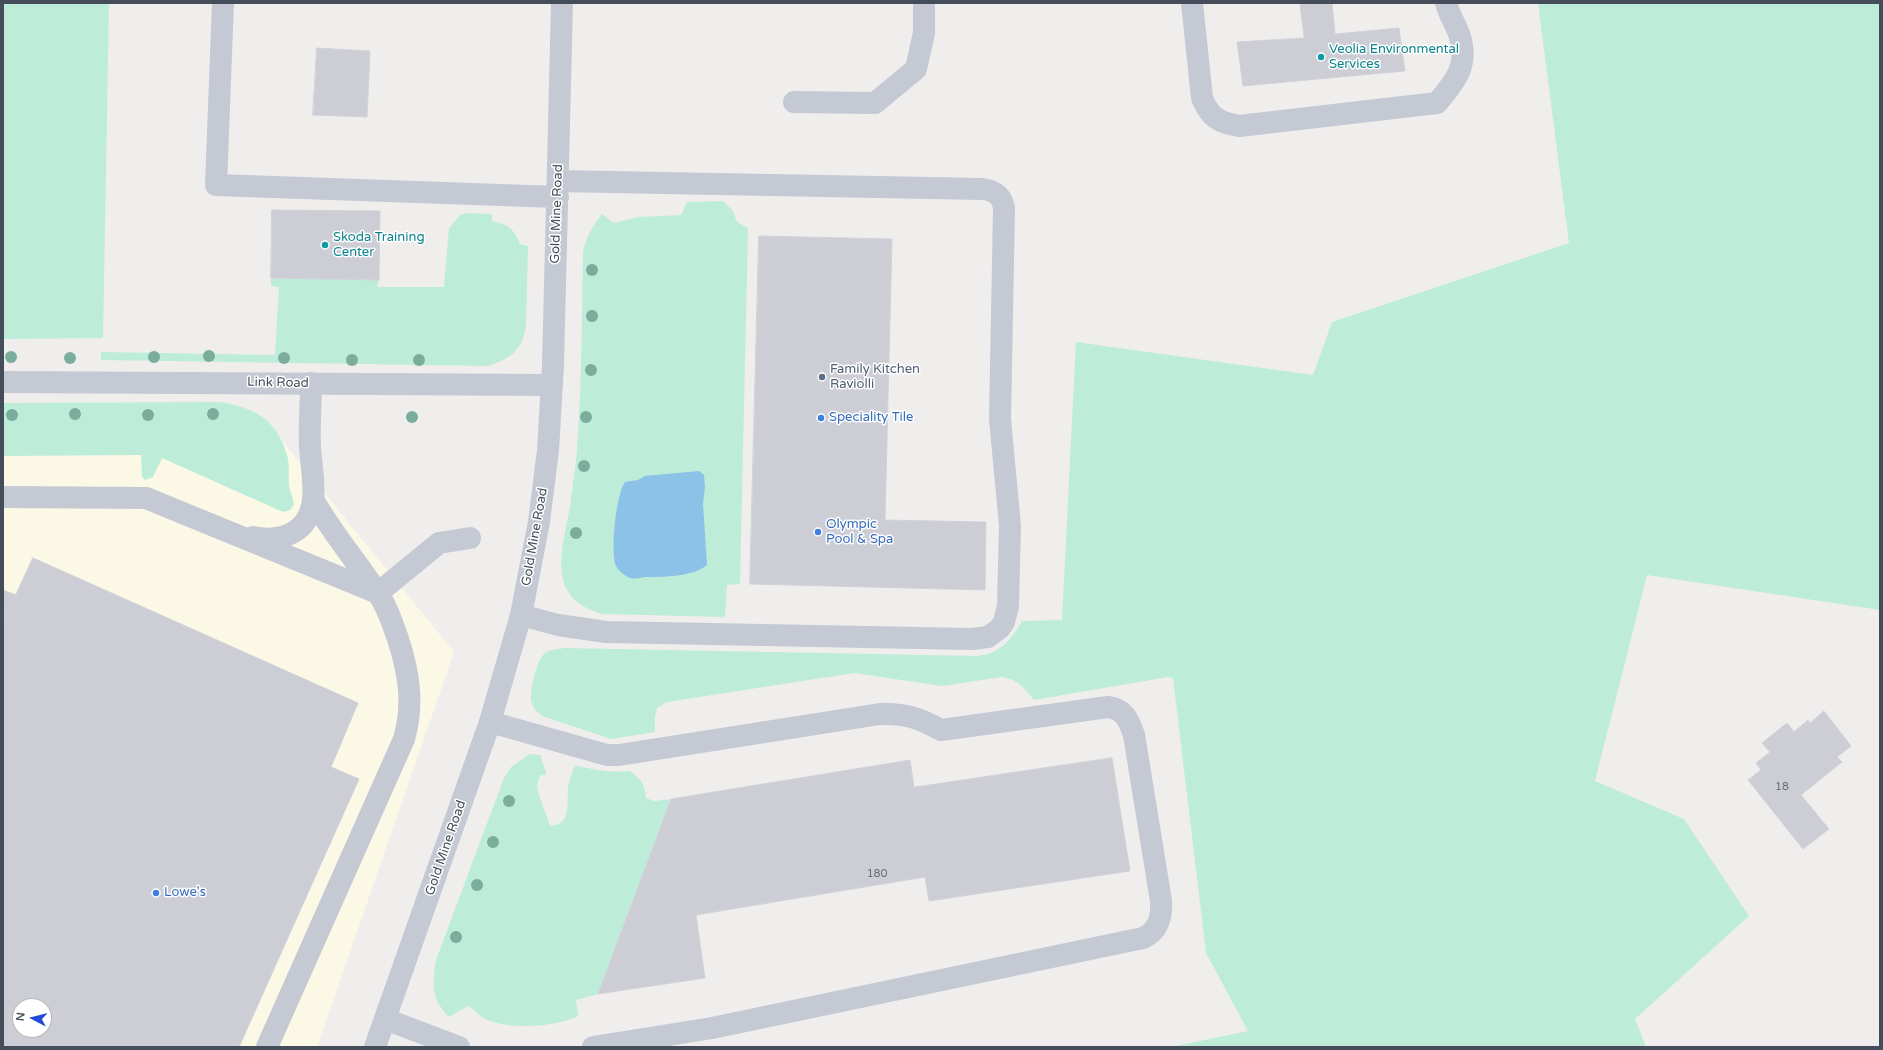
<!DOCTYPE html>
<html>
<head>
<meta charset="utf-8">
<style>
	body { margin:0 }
	#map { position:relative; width:1883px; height:1050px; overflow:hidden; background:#f0eeed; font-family:"Varela Round",sans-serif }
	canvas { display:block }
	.frame { position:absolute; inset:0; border:4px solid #464d5a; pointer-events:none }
	.north { position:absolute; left:12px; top:998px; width:40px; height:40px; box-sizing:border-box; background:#fff; border:1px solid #b5b8bd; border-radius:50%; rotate:277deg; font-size:11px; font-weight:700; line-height:16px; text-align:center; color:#464d5a }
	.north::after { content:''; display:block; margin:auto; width:14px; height:18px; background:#214bd6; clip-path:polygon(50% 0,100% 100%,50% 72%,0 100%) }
</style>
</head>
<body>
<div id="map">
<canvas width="1883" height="1050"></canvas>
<div class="frame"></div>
<div class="north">N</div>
</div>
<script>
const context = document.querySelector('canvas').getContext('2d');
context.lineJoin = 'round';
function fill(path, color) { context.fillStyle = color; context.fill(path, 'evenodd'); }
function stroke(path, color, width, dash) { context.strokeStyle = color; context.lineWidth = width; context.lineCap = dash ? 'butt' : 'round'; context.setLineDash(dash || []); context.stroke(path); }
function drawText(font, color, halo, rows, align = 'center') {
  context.font = font + ' "Varela Round",sans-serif'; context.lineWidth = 3; context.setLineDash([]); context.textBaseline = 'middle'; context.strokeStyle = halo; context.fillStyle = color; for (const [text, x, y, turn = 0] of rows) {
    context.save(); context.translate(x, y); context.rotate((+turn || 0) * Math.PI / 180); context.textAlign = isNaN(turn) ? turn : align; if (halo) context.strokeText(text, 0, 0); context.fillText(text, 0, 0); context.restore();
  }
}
const commercial = new Path2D(`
	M3,414L277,435L454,652L317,1047H3ZM20,1006H44V1030H20Z`);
const green = new Path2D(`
	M3,3H109L103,338L3,339Z
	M1538,3H1880V610L1647,575L1595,781L1684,819L1749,916L1635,1019L1646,1047H1171L1248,1031L1206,953L1173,678L1168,677L1034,700L1022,686L1013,680L1002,677L942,686L854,673L667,702L657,708L655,717V732L611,739L545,717C539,714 533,709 531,701C529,692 537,660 544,654C550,649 559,649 565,648L977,656C1000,654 1011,640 1022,621L1062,620L1076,342L1313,375L1332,322L1569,243Z
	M723,201L733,211L737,222L748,228L740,584L727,585L725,617L602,614C586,609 572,602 565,586C555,559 568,526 571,499C574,477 577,455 578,433C582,372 582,312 583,251C587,237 592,226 602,214L614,223L638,217L681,215L687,202Z
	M468,213L492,214V221C508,225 514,228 520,244L528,246L526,326C522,351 511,358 488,366L101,360V352L275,355L279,287L271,286V278L379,280L377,287H444L449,228L460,215Z
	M219,402C253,407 277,419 287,455C290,464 288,476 289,486C290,492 293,498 294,504L290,510L283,512L162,458L153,477L145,480L142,477L141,455L3,456V403Z
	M530,754L541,755C541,763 546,767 546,774L540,776L537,785L538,792L550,826C571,825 567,805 568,790C568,782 572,773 575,765C594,770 610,773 630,771C641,779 645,784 646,798L654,801L671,799L598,994L576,1000L578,1016C557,1027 502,1031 482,1017C477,1014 474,1009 468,1006L449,1017C431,999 432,984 436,960L504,778L511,767Z`);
const water = new Path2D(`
	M699,471L704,475L705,487L703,504L707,565C693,577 663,577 645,577C641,578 634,579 630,578C626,577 618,570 616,566C610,553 616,494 625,482L638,480L645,476Z`);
const building = new Path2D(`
	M1300,3H1332L1335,34L1399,28L1405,71L1243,86L1237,42L1304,38Z
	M317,48L370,51L367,117L313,115Z
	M272,210L380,211L379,280L271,278Z
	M759,236L892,239L885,520L986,522L985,590L750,584Z
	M33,558L358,703L331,767L359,779L239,1047H3V623ZM20,1006H44V1030H20Z
	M3,590L16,595L3,623Z
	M1824,711L1851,746L1837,757L1842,762L1801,795L1829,829L1803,849L1748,780L1761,770L1756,763L1770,752L1762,743L1787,723L1794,732L1808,720L1810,723Z
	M1112,758L1130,871L929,901L925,877L696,915L705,978L598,994L671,799L910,760L914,787Z`);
const minor = new Path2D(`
	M223,3L216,185L558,197
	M1192,3L1202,98C1210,117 1217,122 1239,126L1437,103C1455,82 1470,64 1459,34C1455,23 1449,14 1446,3
	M794,102L875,103L916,69L924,33V3
	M3,382L552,385
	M3,497L146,498L378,593
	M253,537C282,543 310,532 313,499C315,486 311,462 310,447C309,426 311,404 311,383
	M378,593L439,543L470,538
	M521,615L558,625L606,632L972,639L988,637L1000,628L1004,622L1008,606L1010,526L1000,419L1004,208C1002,196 996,191 983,189L558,181
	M490,722L607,755H619L880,714C905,713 919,718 941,730L1108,707C1125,709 1129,721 1134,735L1161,901C1162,918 1158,931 1143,938L712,1028L593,1047
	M385,1019L459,1047
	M267,1047L404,739C414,704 409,673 398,639C393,625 389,612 382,600C360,565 333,535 313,499
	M375,1047L490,722L521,615L539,522L548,450L553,365L562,3`);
const trees = [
	[592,270],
	[592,316],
	[209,356],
	[11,357],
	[154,357],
	[70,358],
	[284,358],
	[352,360],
	[419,360],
	[591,370],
	[75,414],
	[213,414],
	[12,415],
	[148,415],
	[412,417],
	[586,417],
	[584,466],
	[576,533],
	[509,801],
	[493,842],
	[477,885],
	[456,937]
];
const markers = [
	[1321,57,4,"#0f9aa8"],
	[325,245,4,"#0f9aa8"],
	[822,377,4,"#5c6f8a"],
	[821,418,4,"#3f7fe0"],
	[818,532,4,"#3f7fe0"],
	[156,893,4,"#3f7fe0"]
];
const numberNames = [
	["18",1782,787],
	["180",877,874]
];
const cultureNames = [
	["Veolia Environmental",1329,50],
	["Services",1329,65],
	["Skoda Training",333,238],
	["Center",333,253]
];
const streetNames = [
	["Gold Mine Road",557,214,-88],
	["Link Road",278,383,1],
	["Gold Mine Road",535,537,-80],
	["Gold Mine Road",446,848,-71]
];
const serviceNames = [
	["Family Kitchen",830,370],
	["Raviolli",830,385]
];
const shopNames = [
	["Speciality Tile",829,418],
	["Olympic",826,525],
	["Pool & Spa",826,540],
	["Lowe's",164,893]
];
fill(commercial, '#fbf9e6');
fill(green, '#bdecd9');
fill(water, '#8cc2e7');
fill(building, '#cdced5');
stroke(building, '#d1d2d9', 1);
stroke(minor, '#c4c9d4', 22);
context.fillStyle = '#7bad9d';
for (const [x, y] of trees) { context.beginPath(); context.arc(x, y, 6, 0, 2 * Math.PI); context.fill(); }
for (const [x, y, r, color] of markers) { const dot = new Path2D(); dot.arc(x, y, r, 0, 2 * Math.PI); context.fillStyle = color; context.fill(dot); stroke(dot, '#fff', 1.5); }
drawText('11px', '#686d79', null, numberNames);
drawText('13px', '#0d838f', '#fff', cultureNames, 'left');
drawText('13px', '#464d5a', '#fff', streetNames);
drawText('13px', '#4e5e75', '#fff', serviceNames, 'left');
drawText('13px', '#366cbe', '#fff', shopNames, 'left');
</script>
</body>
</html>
